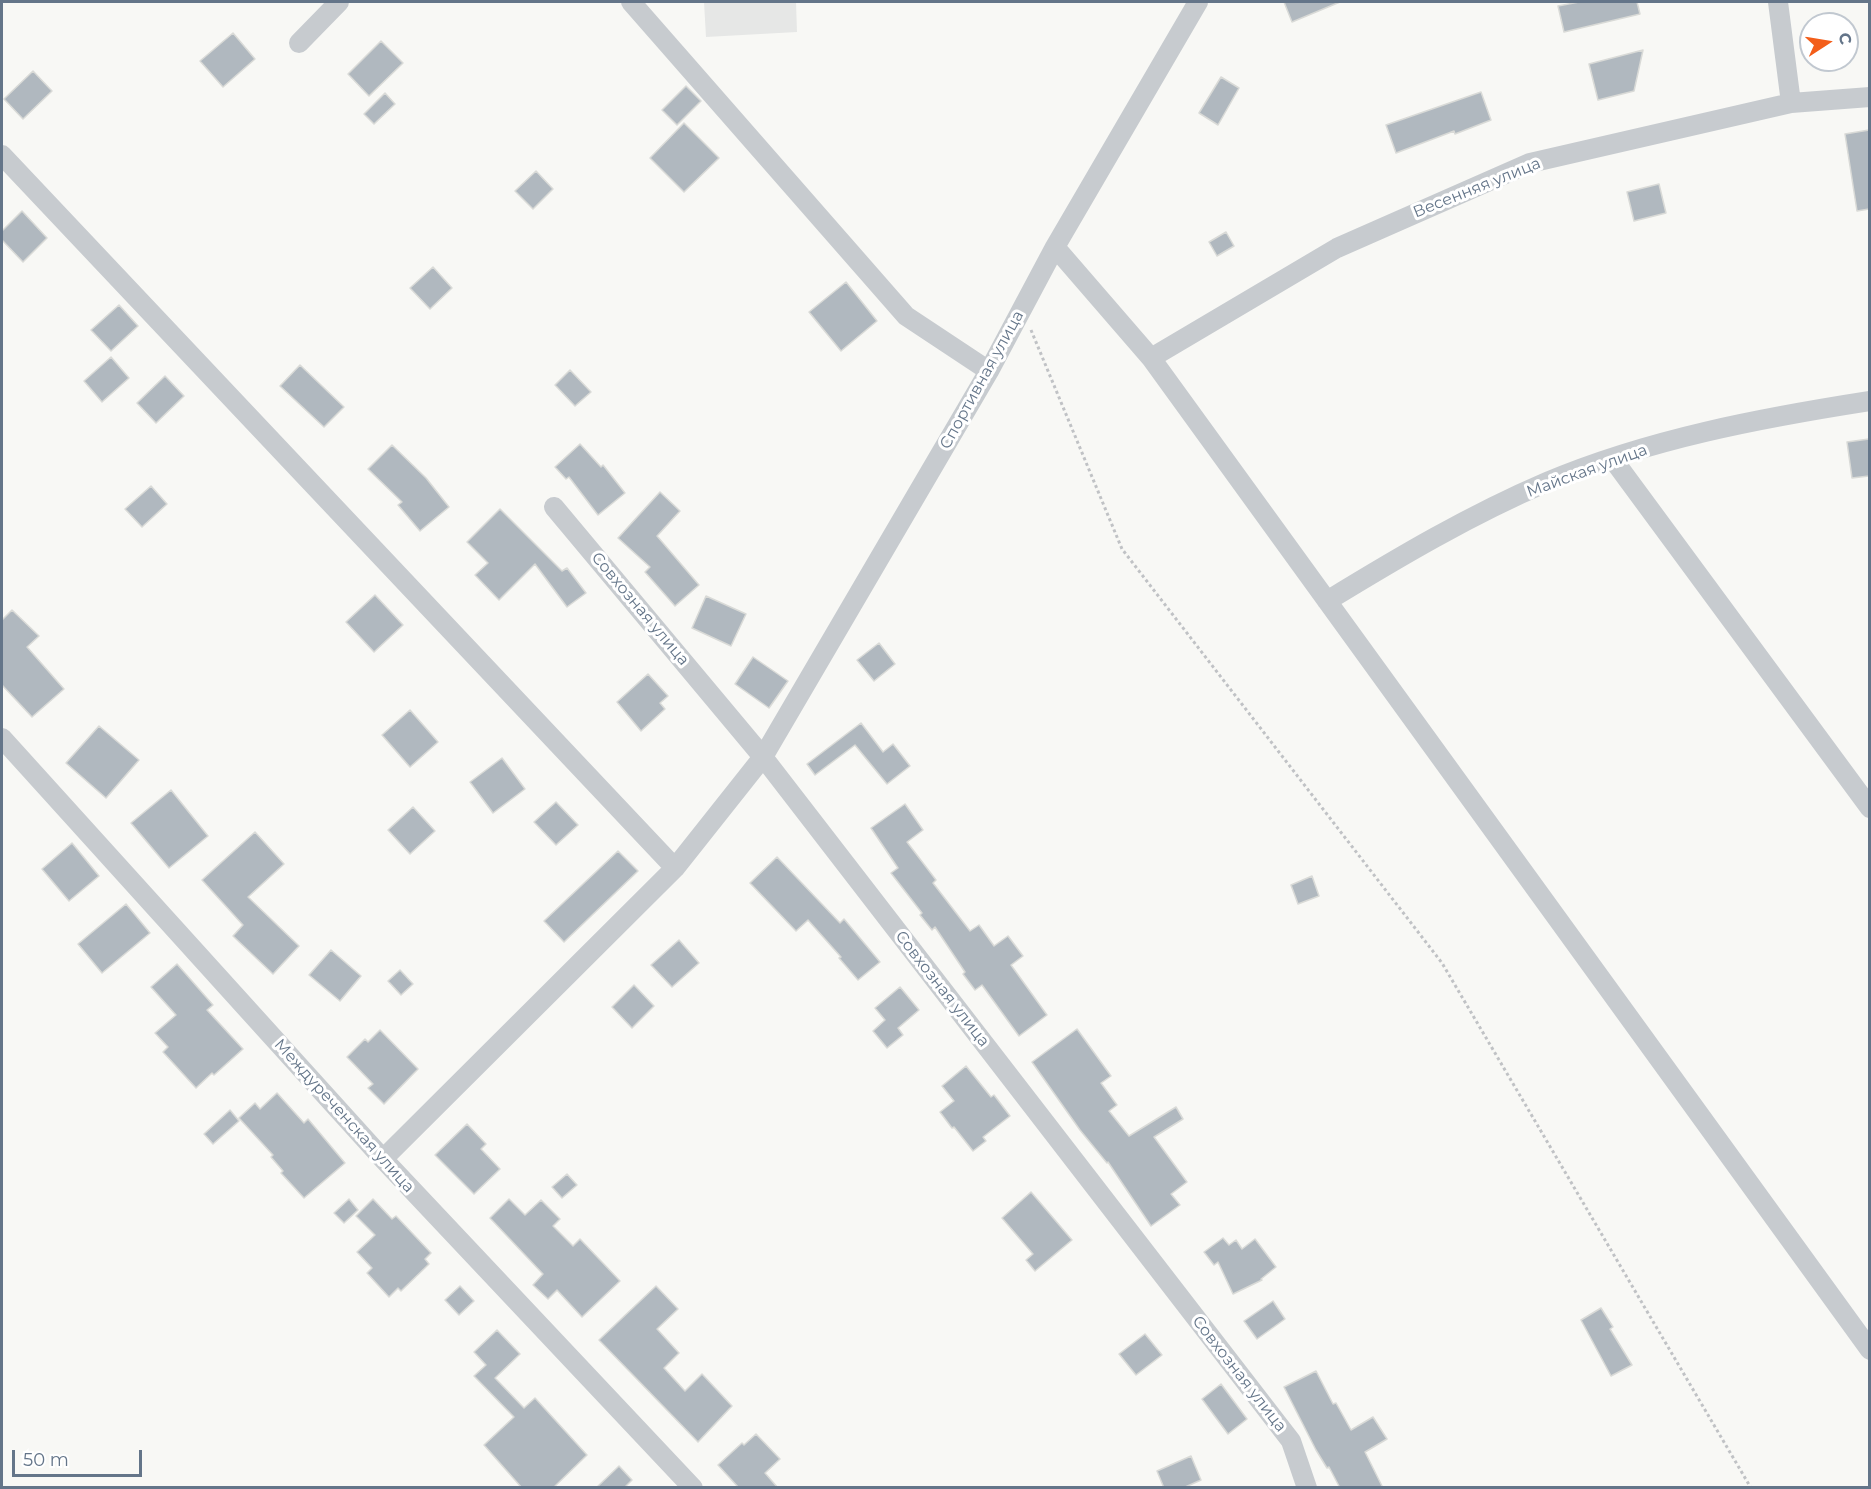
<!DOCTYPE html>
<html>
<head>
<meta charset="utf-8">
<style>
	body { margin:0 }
	#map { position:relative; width:1871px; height:1489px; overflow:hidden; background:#f8f8f5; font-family:Montserrat,sans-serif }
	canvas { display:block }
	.frame { position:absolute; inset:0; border:3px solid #647589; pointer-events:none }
	.north { position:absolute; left:1799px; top:12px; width:60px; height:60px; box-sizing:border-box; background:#fff; border:2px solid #c1c8d0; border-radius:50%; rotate:78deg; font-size:16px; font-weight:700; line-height:24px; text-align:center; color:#647589 }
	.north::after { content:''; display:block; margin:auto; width:21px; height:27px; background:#f35e1a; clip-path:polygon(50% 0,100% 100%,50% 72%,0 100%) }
	.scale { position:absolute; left:12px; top:1450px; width:130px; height:27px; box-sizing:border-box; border:3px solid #647589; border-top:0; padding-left:8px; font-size:18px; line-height:21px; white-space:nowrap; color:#647589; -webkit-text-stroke:4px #fff; paint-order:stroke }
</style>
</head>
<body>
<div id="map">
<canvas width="1871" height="1489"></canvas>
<div class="frame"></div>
<div class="north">С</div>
<div class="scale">50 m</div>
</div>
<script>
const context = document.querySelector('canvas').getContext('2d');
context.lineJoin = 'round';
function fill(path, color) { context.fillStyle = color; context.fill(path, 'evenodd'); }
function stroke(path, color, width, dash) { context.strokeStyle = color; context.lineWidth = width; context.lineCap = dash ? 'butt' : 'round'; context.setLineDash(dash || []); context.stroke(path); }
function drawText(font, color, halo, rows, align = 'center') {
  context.font = font + ' Montserrat,sans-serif'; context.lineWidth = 6; context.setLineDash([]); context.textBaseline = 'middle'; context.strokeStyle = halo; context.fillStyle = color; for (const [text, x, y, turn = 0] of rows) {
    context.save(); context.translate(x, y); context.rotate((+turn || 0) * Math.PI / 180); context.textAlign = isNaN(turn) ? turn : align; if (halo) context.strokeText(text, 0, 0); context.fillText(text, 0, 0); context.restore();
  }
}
const built = new Path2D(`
	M704,2H796L797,32L706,37Z`);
const building = new Path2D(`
	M1284,2H1340L1292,22Z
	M1579,2H1637L1640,14L1564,32L1558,6Z
	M233,33L255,59L223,87L200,61Z
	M381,41L403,63L369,96L348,74Z
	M1643,50L1634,91L1598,100L1589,64Z
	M33,71L52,91L23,119L4,99Z
	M1221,77L1239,88L1218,125L1199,113Z
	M686,86L701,101L677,125L662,110Z
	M1481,92L1491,120L1455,134L1454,131L1396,153L1386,125Z
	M385,93L395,104L374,124L364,114Z
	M684,123L719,158L684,192L650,158Z
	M1869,130V209L1857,211L1845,134Z
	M536,171L553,189L533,209L515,191Z
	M1659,184L1666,213L1634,221L1627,192Z
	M22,211L47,238L23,262L2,240V231Z
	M1226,232L1234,246L1217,256L1209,242Z
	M433,267L452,288L430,309L410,288Z
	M846,282L877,321L841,351L809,312Z
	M119,305L138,326L111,351L91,330Z
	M111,357L129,378L102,402L84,381Z
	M300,365L344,407L324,427L280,386Z
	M570,370L591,392L575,406L555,385Z
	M165,376L184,396L156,423L137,403Z
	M1869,439V476L1852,478L1847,442Z
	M580,444L601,467L603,465L625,493L598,515L569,477L566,479L555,467Z
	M392,445L426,478L449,507L420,531L398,505L402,502L368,469Z
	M151,486L167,504L142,527L125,509Z
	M660,492L680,511L657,536L699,585L675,606L645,572L650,567L618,538Z
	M500,509L562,571L567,568L586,593L567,607L535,564L499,600L475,575L488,563L467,542Z
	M375,595L403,625L374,652L346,622Z
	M706,596L746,614L731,646L692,628Z
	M12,610L39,636L27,647L64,689L32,717L2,685V620Z
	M879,643L895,664L874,681L857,660Z
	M753,657L788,681L769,708L735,684Z
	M648,674L668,696L660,703L665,709L641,731L617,702Z
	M410,710L438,742L410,767L382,735Z
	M861,723L883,752L893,744L910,766L887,784L855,745L815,775L807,764Z
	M99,726L139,760L106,798L66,763Z
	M502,758L525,789L493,813L470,782Z
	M171,790L208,836L169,868L131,823Z
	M556,802L578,825L556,845L534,822Z
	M905,804L923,830L907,842L936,880L933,883L970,931L979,925L994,946L1008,936L1023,956L1011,965L1047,1015L1019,1036L982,985L975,990L963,974L965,972L935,927L932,930L920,915L922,913L891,873L898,868L871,828Z
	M413,807L435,831L410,854L388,830Z
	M255,832L284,864L248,897L299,946L273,974L233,936L243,925L202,880Z
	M72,843L99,876L69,901L42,869Z
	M618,851L638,871L564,942L544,921Z
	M777,857L840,923L844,919L880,962L858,980L839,958L841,957L808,920L796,931L750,883Z
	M1312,876L1319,896L1298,904L1291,885Z
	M126,904L150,933L102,973L78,944Z
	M679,940L699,963L672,987L651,965Z
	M331,950L361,976L340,1001L309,975Z
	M177,964L213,1005L207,1010L243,1049L214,1075L212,1073L196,1088L163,1052L168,1047L155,1033L176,1015L151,987Z
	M400,970L413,984L401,995L388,981Z
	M634,985L654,1006L632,1028L612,1007Z
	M900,987L919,1010L898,1028L903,1035L887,1048L873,1031L885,1020L875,1008Z
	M1077,1029L1111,1076L1101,1083L1117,1105L1109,1111L1129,1136L1176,1107L1183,1119L1154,1137L1187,1182L1171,1194L1180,1205L1151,1226L1108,1162L1107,1163L1080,1130L1032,1062Z
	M380,1030L418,1069L384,1104L368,1088L373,1084L347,1057L365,1039L368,1042Z
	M966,1066L991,1097L994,1095L1010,1116L983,1137L986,1141L973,1151L954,1127L952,1128L940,1112L954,1101L942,1086Z
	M277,1093L304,1123L308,1119L345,1163L304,1198L281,1173L283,1171L271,1157L273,1155L239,1118L255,1103L260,1109Z
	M230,1110L239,1121L213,1144L204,1134Z
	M467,1124L486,1144L481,1149L500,1169L474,1194L435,1155Z
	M567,1174L577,1185L562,1198L552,1187Z
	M1031,1192L1072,1240L1035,1271L1026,1260L1033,1254L1002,1218Z
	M349,1199L358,1210L344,1223L334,1213Z
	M373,1199L392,1219L396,1216L431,1253L425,1259L429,1264L401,1291L398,1288L389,1297L367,1273L372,1268L357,1252L375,1235L356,1216Z
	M509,1199L525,1215L541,1200L560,1219L553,1226L573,1246L580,1239L620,1281L582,1317L557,1290L548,1299L533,1285L543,1274L490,1218Z
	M1223,1238L1229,1245L1236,1240L1242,1249L1255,1239L1276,1267L1261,1279L1262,1280L1233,1294L1218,1262L1214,1265L1204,1252Z
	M460,1286L474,1301L459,1315L445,1300Z
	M656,1286L678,1309L657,1329L679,1353L664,1368L685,1391L702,1374L732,1406L698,1442L599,1340Z
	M1273,1301L1285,1319L1257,1339L1244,1321Z
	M1601,1308L1613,1327L1610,1329L1632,1365L1611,1376L1581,1320Z
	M497,1330L520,1354L495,1378L524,1408L535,1398L587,1455L553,1488H522L484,1445L514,1417L474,1376L486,1365L474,1352Z
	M1145,1334L1162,1355L1136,1375L1119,1354Z
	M1316,1371L1333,1404L1336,1403L1351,1430L1373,1417L1387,1439L1365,1452L1383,1488H1340L1329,1467L1327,1468L1316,1450L1284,1387Z
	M1221,1384L1247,1419L1228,1434L1202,1399Z
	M756,1434L780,1459L765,1473L778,1488H739L718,1465L742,1443L744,1445Z
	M1191,1456L1201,1480L1183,1488H1164L1157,1471Z
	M619,1466L632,1480L624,1488H596Z`);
const path = new Path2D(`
	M1031,330L1122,549L1442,963L1751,1488`);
const minor = new Path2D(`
	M631,2L906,316L989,371
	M1778,2L1791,103
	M299,43L339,2
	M2,155L675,868
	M1055,247L1151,358L1870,1350
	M1151,358L1337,248L1530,163L1791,103L1870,97
	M1612,458L1870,808
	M554,507L763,757L1291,1441L1307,1488
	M1327,601C1399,557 1470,515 1547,482C1649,439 1761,418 1870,401
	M2,738L383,1159L693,1488
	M383,1159L675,868L763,757L989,371L1055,247L1198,2`);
const streetNames = [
	["Весенняя улица",1477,188,-22],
	["Спортивная улица",982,380,-61],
	["Майская улица",1587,471,-20],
	["Совхозная улица",640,609,50],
	["Совхозная улица",942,989,52],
	["Междуреченская улица",344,1116,48],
	["Совхозная улица",1239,1374,52]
];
fill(built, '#e6e7e6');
fill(building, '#b0b8bf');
stroke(building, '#d9dad7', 1.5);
stroke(path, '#c0c2c5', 3, [3, 3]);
stroke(minor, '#c7cbcf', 20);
drawText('16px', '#647589', '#fff', streetNames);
</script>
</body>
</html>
